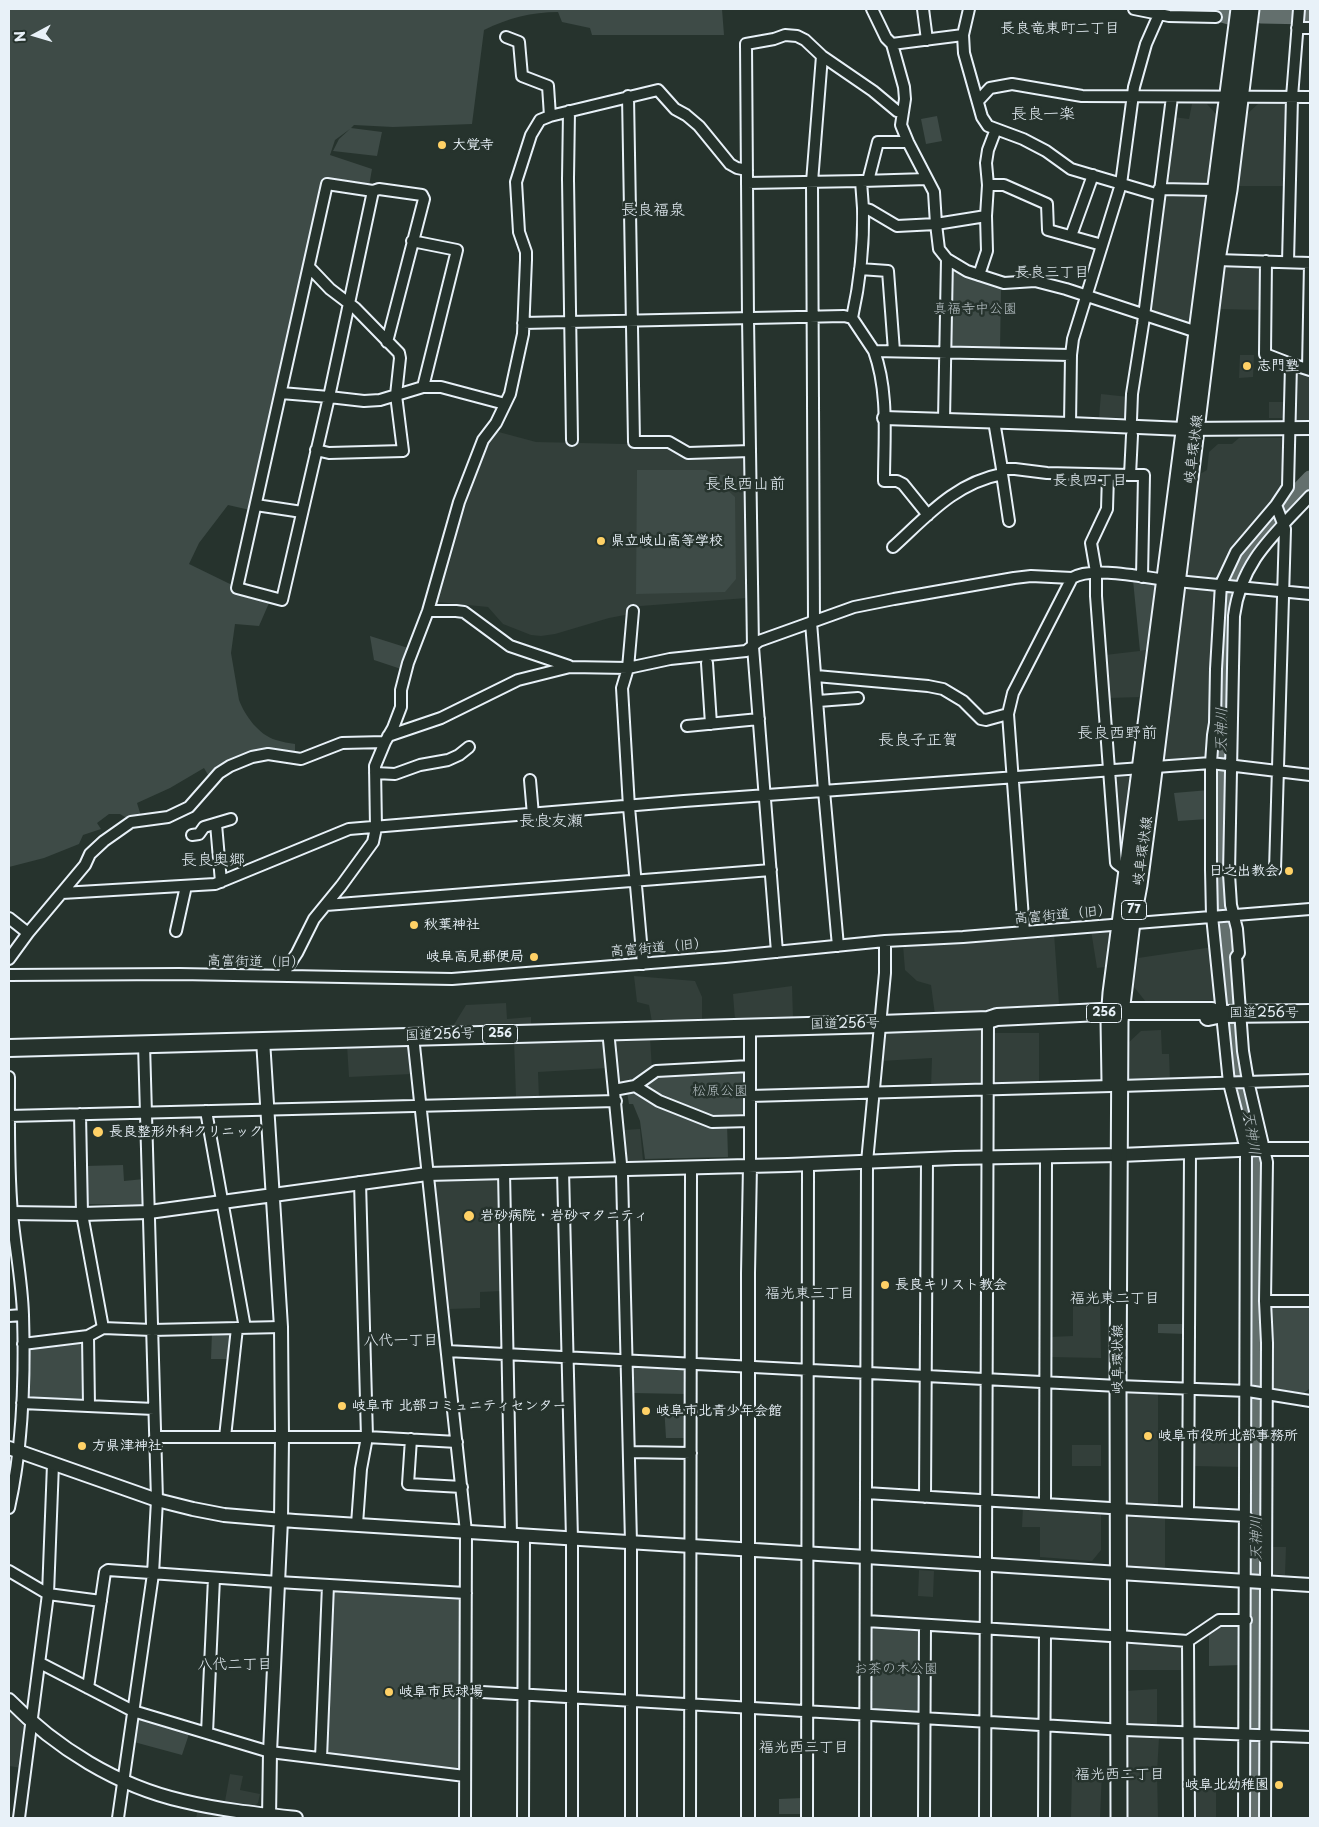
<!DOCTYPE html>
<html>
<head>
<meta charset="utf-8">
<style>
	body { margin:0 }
	#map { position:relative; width:1319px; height:1827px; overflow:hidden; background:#26332d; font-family:"Playpen Sans",sans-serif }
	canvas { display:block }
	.frame { position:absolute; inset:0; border:10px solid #e8f1f8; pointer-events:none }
	.north { position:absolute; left:10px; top:10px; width:50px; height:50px; -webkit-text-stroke:4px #26332d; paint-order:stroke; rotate:264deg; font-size:14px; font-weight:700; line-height:20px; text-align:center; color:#e8f1f8 }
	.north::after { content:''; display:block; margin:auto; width:18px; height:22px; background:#e8f1f8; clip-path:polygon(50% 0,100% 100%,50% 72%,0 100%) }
</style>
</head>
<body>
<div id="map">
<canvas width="1319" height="1827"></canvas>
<div class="frame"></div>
<div class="north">N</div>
</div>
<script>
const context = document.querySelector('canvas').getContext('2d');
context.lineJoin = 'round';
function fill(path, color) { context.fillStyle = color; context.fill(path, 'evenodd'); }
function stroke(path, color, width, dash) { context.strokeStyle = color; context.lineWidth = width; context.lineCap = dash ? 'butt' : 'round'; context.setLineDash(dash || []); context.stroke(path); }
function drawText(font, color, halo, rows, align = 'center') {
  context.font = font + ' "Playpen Sans","Klee One",sans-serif'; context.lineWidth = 5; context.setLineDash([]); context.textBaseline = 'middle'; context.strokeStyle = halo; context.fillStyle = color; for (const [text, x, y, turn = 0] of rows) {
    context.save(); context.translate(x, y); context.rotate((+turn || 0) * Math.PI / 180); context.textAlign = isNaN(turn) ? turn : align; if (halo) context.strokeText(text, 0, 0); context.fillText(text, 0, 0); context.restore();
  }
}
const built = new Path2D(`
	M1192,104H1207L1217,115L1207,185L1164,184L1173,117L1189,119Z
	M1258,104H1284L1287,106L1286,186H1238L1247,114Z
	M1162,194L1205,195L1199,258L1189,321L1187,324L1150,312L1148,308Z
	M1228,266H1259L1261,269V310L1220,309L1225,268Z
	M1240,355H1254L1253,377L1239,378Z
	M1298,369L1310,373V420H1297L1294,416L1295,372Z
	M1101,394L1129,397L1128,418L1099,417Z
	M1269,402H1287V416L1285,418H1269Z
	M495,431L536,442L668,445L687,456H745L747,598L627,607L630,614L609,618L555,634L541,636L531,635L503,624L488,607L437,602L448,568L463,514L487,442Z
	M1239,438H1283L1286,441L1282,491L1229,556L1218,579L1214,581L1188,578L1186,575L1200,474L1207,470L1209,452L1218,444H1232Z
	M1184,586L1218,590L1209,755L1206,758L1163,761Z
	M1148,650L1142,697L1108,698L1105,655Z
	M1114,777H1131L1120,862Z
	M1091,930L1111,932L1106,967L1097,968Z
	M1054,933L1059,1004L989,1008V1013L935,1015L931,985L917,981L905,970L903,945Z
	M1213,947L1218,1000L1146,1002L1134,987L1138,958Z
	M634,976L695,981L702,997V1020L652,1022L649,1005L637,1002Z
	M792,986L793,1018L735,1020L733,994Z
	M506,1003L507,1019L531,1017V1027L450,1031L466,1005Z
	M981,1028L984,1031L983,1084L980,1086L931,1087L932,1058L881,1061L884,1034L887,1031Z
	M1161,1030L1162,1054H1169L1170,1081L1127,1082V1044L1141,1031Z
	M992,1033H1039V1085H996L992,1083Z
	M650,1038L652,1069L640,1081L618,1082L616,1040Z
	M605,1039L608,1068L538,1072L539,1098L516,1097L514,1040Z
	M403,1041L411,1049L412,1074L349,1077L347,1045Z
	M640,1129L643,1160L630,1161L627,1159L624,1130Z
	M435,1179H499L502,1291L480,1292V1308L448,1309L434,1182Z
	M1073,1304H1100L1101,1358L1049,1357V1337L1073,1336Z
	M1129,1391L1158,1392V1508L1126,1506L1127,1393Z
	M1243,1435L1244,1467L1192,1466V1436Z
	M1072,1445H1101V1466H1072Z
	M1023,1507L1101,1512V1550L1092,1561L1040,1557V1527H1022Z
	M1125,1514L1165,1516V1567H1129L1125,1563Z
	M1267,1547H1286L1285,1575L1267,1574Z
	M919,1570L934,1571L933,1597L918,1596Z
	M1125,1640L1184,1644L1186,1670H1125Z
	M1157,1689V1727L1130,1726L1126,1721L1125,1691Z
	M9,1710L28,1730L22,1768L9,1766Z
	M1128,1736L1159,1738L1157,1772L1158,1818H1123V1772H1154L1125,1770V1740Z
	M1072,1771H1102L1100,1818H1071Z
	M230,1774L243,1776L240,1790L260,1794L258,1803L254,1806L225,1801Z
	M1216,1788V1818H1191L1190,1789Z
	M198,1809L241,1817V1818H196Z`);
const green = new Path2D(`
	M9,9H722L724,35H592L590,28L562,22L558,12C532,12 508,18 484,30L472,124L393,127L354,125L351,128L382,132L377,156L333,151L339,139L350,129L335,140L330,155L372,169L369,186L324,182L250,510L228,505L199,543L189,564L269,603L259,626L235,624L231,653L239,700C245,716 259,735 276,740C282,742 289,743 295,744V755L278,753L211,780L204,768L170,788L137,803L141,816L130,820L120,814H109L97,823L101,829L83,835L79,844L44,858L9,867Z
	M937,116L942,141L926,144L921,119Z
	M953,269L957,272L1001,286L1000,350L952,349L950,346L951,270Z
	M637,470H706L714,474L725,475V488L735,497L736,579L725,592L636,594Z
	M1133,580L1157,582L1148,650L1140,651Z
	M370,636L408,648L404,670L374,660Z
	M1209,790L1208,819L1178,821L1174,793Z
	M732,1068L744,1072V1111L742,1114L711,1116L643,1088V1084L660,1069Z
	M636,1090L727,1123L728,1157L645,1159L640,1121L633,1104H629L627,1092Z
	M123,1165L124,1181L144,1179L145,1199L141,1205L87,1204L85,1166Z
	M1270,1304H1305L1309,1307V1389L1304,1393L1272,1388L1269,1382Z
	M1158,1324H1185V1334L1158,1333Z
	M212,1332H230V1359H211Z
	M83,1340L86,1398H28L27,1347Z
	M633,1366L686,1369V1394L632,1393Z
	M664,1405H683L685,1438H666Z
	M333,1590L457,1597L460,1600L461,1631L460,1768L322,1754Z
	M1220,1623H1239L1241,1628L1242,1665L1209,1666V1632Z
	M871,1626L921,1629L920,1712L917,1715L876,1713L870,1710Z
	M143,1716L190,1731L182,1755L134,1742L138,1721Z
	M802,1798L803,1814H779V1799Z`);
const river = new Path2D(`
	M1200,13H1215L1229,17
	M1261,16L1310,17
	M1256,1818L1258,1187L1254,1140L1241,1081L1230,998L1222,904L1220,847L1224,633L1227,603L1239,564L1270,520L1310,478`);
const minor = new Path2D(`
	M872,9L886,38L892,44L904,87L905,99L901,125L908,142L934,192L936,224L986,216
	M923,9L927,40
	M969,9L963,35L964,53L982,117L988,126L1023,139L1046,151L1071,169L1159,195
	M1134,9L1169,16L1216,17
	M1297,28H1310
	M506,37L519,42L522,76L548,86L550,116
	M892,44L963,35
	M628,96L634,442H669L688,453L750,451
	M978,101L990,88L1012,84L1082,96L1310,97
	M569,111L568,179L572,440
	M862,181L927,179
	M868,181L878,142H908
	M747,183L861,181L863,208L870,210L897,226L936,224L939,249L947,259L967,271L1004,283L1035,281L1066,289L1197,332
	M988,185H1004L1047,204L1048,230L1102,245
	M1159,189L1215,190
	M373,191L329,397L282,600L237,588L327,184L373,191L379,189L422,195L424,199L387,342
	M1071,236L1093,175
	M412,241L457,250L423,387
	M1217,260L1310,263
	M1266,261L1265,354L1291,364
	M1288,262L1292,97L1299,9
	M309,267L330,289L355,308L399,353L400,358L396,395L403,451L329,453L316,450
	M860,269L888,271L894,351
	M979,275L987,251L986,216L988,185L986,163L988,150L996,129
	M852,318C860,282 864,245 863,208
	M523,323L844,316L852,318L874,351L1071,355
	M874,351C889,392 884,438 884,481H897L903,484L928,515
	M1308,369L1310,263
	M281,393L329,397L364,401L380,400L423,387H441L505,404
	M944,420L947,259
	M1131,420L1132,394L1143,324L1172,97
	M994,421L1002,469H1015L1047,473L1130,475L1132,435
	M1070,424L1071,355L1073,339L1121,184L1134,87L1146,44L1157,19L1158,15L1155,9
	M1002,474L1009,521
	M1108,475L1107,509L1091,543L1096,572V596L1116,863L1127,871
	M1130,475H1144L1142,577
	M256,505L302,512
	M893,547C927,516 955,483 1002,474V469
	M1177,581L1310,594
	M428,611H456L464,612L510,646L569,666
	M633,611L628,668L622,688L629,807L643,964
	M814,621L812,182L822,56
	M811,622L824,791L838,946
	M707,663L711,724
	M816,676L928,686L943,689L963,701L981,719L986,720L1008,714
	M818,701L858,698
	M687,726L759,719
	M388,736L441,718L518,680L570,667L628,668L670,659L746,651L759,641L854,607L894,599L1014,578L1031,576L1072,578C1092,566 1142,577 1166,580
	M375,773L395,774L420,765L448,760L459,755L469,747
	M530,780L533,815
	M216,824L221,882
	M192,835L199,834L204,827L231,819
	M1275,870L1285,529L1276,505
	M62,893L215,884L349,829L684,801L1211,763L1310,775
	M326,905L771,870
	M9,918L28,933
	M176,931L186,886
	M1024,932L1008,714L1013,693L1072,578
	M777,952L753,647L748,318L746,44L774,39L785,35L797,36L805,40L822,56L873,91L897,111L902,112
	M9,959L28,933L85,865L90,854L104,841L131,822L168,817L189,807L219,773L230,766L252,757L268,754L301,759L342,743L385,742
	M9,975L179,974L452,979L725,957L885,941L963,937L1310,909
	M282,976L297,953L314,919L341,886L373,842L376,828L375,766L385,742L393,728L401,707V690L408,663L428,611L459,502L483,440L496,423L510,394L523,334L526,260V252L519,232L516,182L531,135L540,120L550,116L658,90L675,109L686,115L699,126L730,164L737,168L747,170
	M750,1027V1165
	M608,1030L622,1174L631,1542V1818
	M413,1036L466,1532L465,1818
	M9,1077C9,1122 8,1168 12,1213C15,1247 22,1281 23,1315C25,1379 23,1446 9,1508
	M635,1086L659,1101L712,1122L750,1121
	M1120,1086L1310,1080
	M614,1090L635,1086L656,1071L750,1066
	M750,1096L1111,1086
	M206,1111L245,1328
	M80,1114L82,1214L103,1328
	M9,1116L616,1101
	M563,1170L572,1539V1818
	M504,1171L511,1535
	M1265,1301H1310
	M9,1316L23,1315
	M88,1336L89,1406
	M23,1344L88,1336L103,1328L152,1330L281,1327
	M447,1351L1118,1386L1248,1391L1310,1401
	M22,1403L154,1409
	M155,1437H367L457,1442
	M225,1437L237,1328
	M411,1439L408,1484L462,1487
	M629,1452L691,1453
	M866,1493L1110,1508
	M925,1497L927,1160
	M1045,1504L1046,1157
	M1118,1509L1246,1516
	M1188,1513L1190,1153
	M357,1524L361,1469L367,1437L360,1182
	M9,1571L48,1594L101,1601
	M866,1621L1110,1636
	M1118,1636L1188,1641L1189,1818
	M1188,1641L1219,1620H1246
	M40,1663L133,1711L270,1752L465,1776
	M88,1688L105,1572L108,1570L278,1582L466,1593
	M465,1691L1125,1730L1310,1737
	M207,1733L214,1578
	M321,1758L328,1585
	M19,1818L48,1594L53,1464
	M118,1818L153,1574L157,1500L144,1044
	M523,1818L524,1536
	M690,1818L691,1167
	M807,1818L808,1164
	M865,1818L867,1162L885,973V941
	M924,1818L925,1625
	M985,1818L988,1020
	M1044,1818L1045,1632
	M1244,1818L1246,1150L1229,1083L1212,916L1211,870V763L1213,735L1215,723L1216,669L1221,584L1236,552L1276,505L1288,487L1291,364L1310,370
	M1265,1818L1267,1343L1265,1301L1267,1162L1248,1081L1243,1051L1236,957L1239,953L1237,929L1231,905L1229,874L1234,616C1241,561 1275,534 1310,496`);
const tertiary = new Path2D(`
	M884,418L1070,424L1184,429L1310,428
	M263,1040L281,1327L282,1438L281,1520L270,1752L269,1818
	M9,1213L82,1214L149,1212L427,1174L788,1165L955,1158L1120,1155L1262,1149H1310
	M9,1448L157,1500L193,1509L224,1515L295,1521L1310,1585
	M9,1700C56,1748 117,1786 183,1801C220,1810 259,1814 296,1818
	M748,1818V1273L750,1165`);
const primary = new Path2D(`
	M1110,1082L1109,1020L1111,993L1239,9
	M1119,1818L1118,1386L1120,1021L1132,922L1139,885L1151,794L1217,260L1229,190L1251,9`);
const trunk = new Path2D(`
	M1208,1017L1222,1014L1310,1013
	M9,1048L880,1024L988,1020L997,1017L1121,1011H1212L1217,1014`);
const markers = [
	[442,145,5,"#ffd166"],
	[1247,366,5,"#ffd166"],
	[601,541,5,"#ffd166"],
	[1289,871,5,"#ffd166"],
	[414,925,5,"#ffd166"],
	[534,957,5,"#ffd166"],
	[98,1132,6,"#ffd166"],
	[469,1216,6,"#ffd166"],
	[885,1285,5,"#ffd166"],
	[342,1406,5,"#ffd166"],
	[646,1411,5,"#ffd166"],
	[1148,1436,5,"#ffd166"],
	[82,1446,5,"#ffd166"],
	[389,1692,5,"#ffd166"],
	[1279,1785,5,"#ffd166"]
];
const shields = [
	[1134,910,25],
	[1104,1013,35],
	[500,1034,35]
];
const shieldNames = [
	["77",1134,910],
	["256",1104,1013],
	["256",500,1034]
];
const poiNames = [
	["大覚寺",452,145],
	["志門塾",1257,366],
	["県立岐山高等学校",611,541],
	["日之出教会",1279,871,"right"],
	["秋葉神社",424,925],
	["岐阜高見郵便局",524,957,"right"],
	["長良整形外科クリニック",109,1132],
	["岩砂病院・岩砂マタニティ",480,1216],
	["長良キリスト教会",895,1285],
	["岐阜市 北部コミュニティセンター",352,1406],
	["岐阜市北青少年会館",656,1411],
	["岐阜市役所北部事務所",1158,1436],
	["方県津神社",92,1446],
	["岐阜市民球場",399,1692],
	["岐阜北幼稚園",1269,1785,"right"]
];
const parkNames = [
	["真福寺中公園",975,309],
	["松原公園",720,1091],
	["お茶の木公園",896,1669]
];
const streetNames = [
	["岐阜環状線",1194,449,-83],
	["岐阜環状線",1143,851,-82],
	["高富街道（旧）",1063,915,-5],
	["高富街道（旧）",659,948,-5],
	["高富街道（旧）",256,962,1],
	["国道256号",1264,1013],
	["国道256号",845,1024,-1],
	["国道256号",440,1035,-2],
	["岐阜環状線",1118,1359,-90]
];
const neighbourhoodNames = [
	["長良竜東町二丁目",1060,29],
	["長良三丁目",1052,273],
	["長良四丁目",1090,481],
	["福光東三丁目",810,1294],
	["福光東二丁目",1115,1299],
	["八代一丁目",401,1341],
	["八代二丁目",235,1665],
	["福光西三丁目",804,1748],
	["福光西二丁目",1120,1775]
];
const waterNames = [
	["天神川",1222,730,-89],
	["天神川",1251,1133,81],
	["天神川",1257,1538,-90]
];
const quarterNames = [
	["長良一楽",1043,115],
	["長良福泉",653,211],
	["長良西山前",745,485],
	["長良西野前",1117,734],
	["長良子正賀",918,741],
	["長良友瀬",551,822],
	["長良奥郷",213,861]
];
fill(built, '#333f3a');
fill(green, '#3e4b47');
stroke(river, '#636f6d', 15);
stroke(minor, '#e8f1f8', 14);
stroke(tertiary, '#e8f1f8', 16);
stroke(primary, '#e8f1f8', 19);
stroke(trunk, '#e8f1f8', 20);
stroke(minor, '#26332d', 10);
stroke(tertiary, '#26332d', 12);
stroke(primary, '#26332d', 15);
stroke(trunk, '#26332d', 16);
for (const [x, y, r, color] of markers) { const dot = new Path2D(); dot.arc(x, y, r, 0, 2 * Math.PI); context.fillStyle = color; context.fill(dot); stroke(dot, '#26332d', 2); }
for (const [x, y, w] of shields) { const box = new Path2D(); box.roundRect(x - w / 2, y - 9.5, w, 19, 4); context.fillStyle = '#26332d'; context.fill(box); stroke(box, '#e8f1f8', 1); }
drawText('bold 12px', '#e8f1f8', null, shieldNames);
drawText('bold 14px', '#e8f1f8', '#26332d', poiNames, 'left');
drawText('14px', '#b5bfc3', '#26332d', parkNames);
drawText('14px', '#e8f1f8', '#26332d', streetNames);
drawText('15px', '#e8f1f8', '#26332d', neighbourhoodNames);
drawText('italic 15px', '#b3bdc0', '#26332d', waterNames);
drawText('16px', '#e8f1f8', '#26332d', quarterNames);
</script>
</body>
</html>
